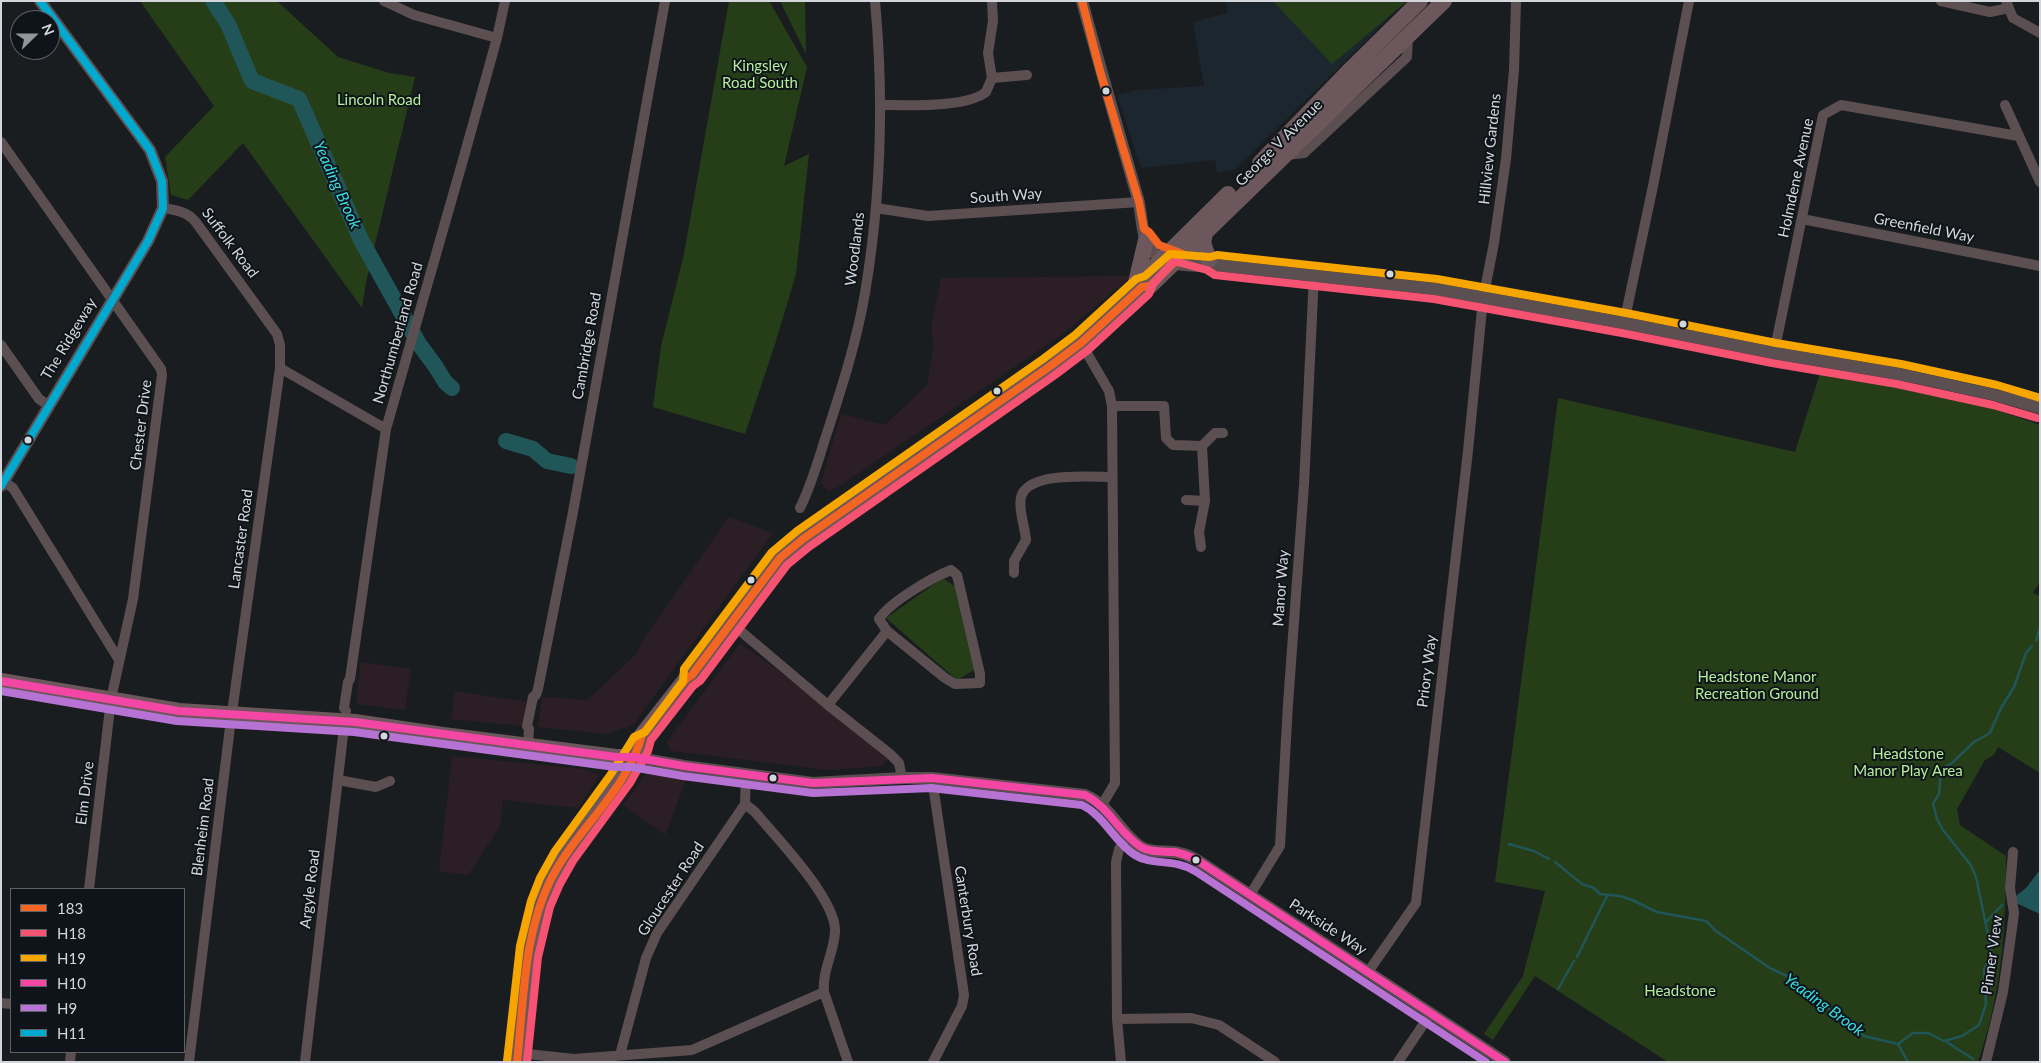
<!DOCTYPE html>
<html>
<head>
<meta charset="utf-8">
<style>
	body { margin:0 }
	#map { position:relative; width:2041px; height:1063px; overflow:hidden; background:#1a1d20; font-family:Lato,sans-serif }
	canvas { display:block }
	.frame { position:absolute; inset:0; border:2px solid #d3d7db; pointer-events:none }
	.legend { position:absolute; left:10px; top:888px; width:175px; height:165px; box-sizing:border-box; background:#0e141a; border:1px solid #5d6267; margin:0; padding:6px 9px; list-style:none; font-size:15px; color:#d3d7db }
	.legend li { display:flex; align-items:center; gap:10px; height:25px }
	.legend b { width:25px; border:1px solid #5d6267 }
	.north { position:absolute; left:10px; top:10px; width:50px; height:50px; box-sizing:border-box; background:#0e141a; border:1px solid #5d6267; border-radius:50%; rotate:68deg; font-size:14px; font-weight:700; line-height:20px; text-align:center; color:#d3d7db }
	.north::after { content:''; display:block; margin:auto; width:18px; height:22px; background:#92969a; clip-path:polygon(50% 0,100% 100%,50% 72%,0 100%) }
</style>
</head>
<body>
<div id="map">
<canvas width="2041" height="1063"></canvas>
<div class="frame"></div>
<ul class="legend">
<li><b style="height:6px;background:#f26522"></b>183</li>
<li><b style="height:6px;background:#f65372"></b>H18</li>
<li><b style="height:6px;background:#f7a600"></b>H19</li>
<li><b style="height:6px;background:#f346a5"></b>H10</li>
<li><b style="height:6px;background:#b673d3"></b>H9</li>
<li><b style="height:6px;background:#00a9ce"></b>H11</li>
</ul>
<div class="north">N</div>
</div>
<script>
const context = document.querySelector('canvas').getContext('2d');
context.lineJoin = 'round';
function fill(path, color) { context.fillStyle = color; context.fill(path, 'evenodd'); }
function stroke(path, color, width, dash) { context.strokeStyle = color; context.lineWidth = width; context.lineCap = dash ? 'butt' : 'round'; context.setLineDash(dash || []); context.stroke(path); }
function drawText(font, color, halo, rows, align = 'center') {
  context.font = font + ' Lato,sans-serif'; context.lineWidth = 4; context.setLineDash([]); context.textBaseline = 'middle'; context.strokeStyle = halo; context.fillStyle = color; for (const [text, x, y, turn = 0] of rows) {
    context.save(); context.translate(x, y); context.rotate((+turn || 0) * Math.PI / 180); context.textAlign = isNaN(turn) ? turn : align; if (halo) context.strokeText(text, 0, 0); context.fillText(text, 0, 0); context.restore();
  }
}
const commercial = new Path2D(`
	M1132,276L1060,336L838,487L828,491L821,483L841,414L885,425L927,385L934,346L931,329L941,278Z
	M729,517L773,533L633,725L606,734L538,727L542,697L588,700L638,652L641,643Z
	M740,643L778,670L889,759L881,766L829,770L671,751L667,742Z
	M361,662L411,669L405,710L356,704Z
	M455,691L526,702L522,726L451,719Z
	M452,756L583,769L597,774L599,777L578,808L503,800L500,826L468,875L439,871Z
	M648,771L689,772L665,835L623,805Z`);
const built = new Path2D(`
	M1225,1H1406L1235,170L1217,172L1215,160L1141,168L1117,95L1137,90L1204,86L1193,22L1228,13Z`);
const green = new Path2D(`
	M140,1H277L338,57L389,73L415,77L366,282L362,308L243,143L188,200L171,195L165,157L214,106Z
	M729,1H769L807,67L784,166L809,154L796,274L775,344L745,434L653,407L661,346L684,254Z
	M780,1H805L806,54Z
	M1273,1H1407L1332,64Z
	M1821,370L1988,407L2040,425V582L2033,593L2040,596V773L1998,747L1994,755L1985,760L1957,809L1960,825L2006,856C2006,931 2002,990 1978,1062H1668L1535,976L1493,1040L1484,1034L1523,976L1545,891L1495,882L1558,398L1795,452Z
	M943,578L954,586L974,670L957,680L886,618Z`);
const water = new Path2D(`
	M2040,870V914L2016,903V896L2026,888Z`);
const stream = new Path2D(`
	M2036,641L2040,627
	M1509,844L1534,851L1549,859
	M1555,862L1582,884L1594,888L1600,894L1620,896L1632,900L1657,912L1706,921L1716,931L1770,968L1793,979L1806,989L1815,1001L1828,1008L1864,1036L1898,1044L1913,1033H1928L1944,1041L1962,1036L1979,1025L1986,1004L1984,970L1992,954L1976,877L1970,864L1943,830L1937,819L1933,804L1939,794L1941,769L1952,763L1974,742L1990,733L2001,708L2014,687L2026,653L2032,646
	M1986,922L2002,905
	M1577,957L1607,896
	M1558,989L1574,961
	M1945,1041L1973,1059
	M1898,1044L1908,1062`);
const river = new Path2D(`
	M213,1L228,24L252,81L299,99L361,240L419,344L436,367L445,382L452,388
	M506,441L533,449L547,461L571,466`);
const minor = new Path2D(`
	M384,1L414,15L497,38
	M1941,1L1990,12L2009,8
	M2006,1L2013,18L2040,33
	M992,78L1027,75
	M881,105C907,105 967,108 986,92L992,78L988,53L993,21L992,1
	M2005,105L2040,182
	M1,142L161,369L162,375L133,599L111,699L89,889
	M1286,155L1304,153L1407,57L1408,36
	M163,208C175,210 186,211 195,221L277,334L280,345V368L386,429
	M876,208L928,216L1139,202
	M1802,219L2040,266
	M1624,323L1653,186L1689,1
	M1081,343L1109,391L1112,406L1115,783L1102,805
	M1,345L39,399L48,405
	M1774,353L1823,115L1841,105L2018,136
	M1112,406H1164L1166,438L1173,445L1202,446L1205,501L1199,532L1201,547
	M1202,446L1215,433H1223
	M4,482L13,488L119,660
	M1186,500L1205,501
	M800,508C812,484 819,457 827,433C842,387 857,340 865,293C881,197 884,98 875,1
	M951,570L957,575L980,674V683L955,684L945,678L887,631L879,619C890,602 931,578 951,570Z
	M1014,573V561L1026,540C1025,526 1018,510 1021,497C1028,471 1091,477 1112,477
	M731,623L828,705L890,754L899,763L902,778
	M828,705L887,631
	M346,711L344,708L348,682L350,679L386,429L463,160L497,38L505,1
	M528,745L529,729L527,726L533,697L536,695L538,689L573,512L665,1
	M932,778L964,995L962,1006L933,1062
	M338,780L376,787L390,781
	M745,804L755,812C776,837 837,900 835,932C834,952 822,971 824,992L848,1062
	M1250,895L1280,846L1288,704L1304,485L1314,275
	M1368,972L1416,903L1468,451L1483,299L1494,243L1506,159L1514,70L1516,1
	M1,1003L11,1004
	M1117,1019L1191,1018L1219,1025L1275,1062
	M518,1053L574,1059L692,1050L824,992
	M620,1055L646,958L657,933L745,804L746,774
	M70,1062L71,1052
	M189,1062L230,727L280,368
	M305,1062L345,718
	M1121,1062L1117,1019L1116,862L1119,849L1127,836
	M1398,1062L1431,1013
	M1986,1062L2003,992L2010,943L2014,913L2010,888L2013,852`);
const tertiary = new Path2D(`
	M1082,1C1100,68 1119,133 1138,199C1143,217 1140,239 1154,253C1167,267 1194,265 1212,267L1216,265L1435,289L1624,323L1774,353L1899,374L1995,395L2040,408
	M1,486L148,241L163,208L162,181L150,150L40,1
	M633,757L684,766L813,783L902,778H932L1085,795C1110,805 1120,833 1141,847C1152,854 1167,850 1179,853C1187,854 1193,858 1200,862L1505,1062`);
const primary = new Path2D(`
	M1260,163L1348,72L1420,1
	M1205,234L1203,243L1209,260
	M1149,272L1228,194
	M1133,295L1146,240
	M1,681L179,711L355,722L443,735L553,749L616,757H633
	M517,1062C526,992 523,916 565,856C581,831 641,760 642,735L686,679L692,675L780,558L803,539L1049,367L1081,343L1142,287L1150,286L1444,1`);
const bus1 = new Path2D(`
	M517,1062C524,1001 523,935 551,879C576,830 628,789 642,735L686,679L692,675L780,558L803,539L1049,367L1081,343L1142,287L1150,286L1183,254L1159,245L1149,232L1144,229L1139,202L1100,71L1082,1`);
const bus2 = new Path2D(`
	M527,1062L538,957L550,907L560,884L573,861L630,783L648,751L651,740L693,686L700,681L787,565L809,547L1055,375L1088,350L1149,294L1153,284L1174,261L1207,270L1215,275L1434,299L1622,333L1772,363L1897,384L1993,405L2037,418`);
const bus3 = new Path2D(`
	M507,1061L520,946L531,901L540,878L555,851L611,774L634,737L645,732L683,681L684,669L772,552L797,531L1043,359L1075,335L1136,279L1145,276L1170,254L1210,257L1217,255L1437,279L1626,313L1776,343L1901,364L1997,385L2040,398`);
const bus4 = new Path2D(`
	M1,681L179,711L355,722L616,757H633L684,766L813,783L932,778L1085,795C1109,807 1119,833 1141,847C1151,853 1164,851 1175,852C1184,854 1192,857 1200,862L1505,1062`);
const bus5 = new Path2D(`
	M1,691L177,721L354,732L615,767H632L683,776L813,793L931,788L1082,805C1105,816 1114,842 1135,855C1152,866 1173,858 1195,871L1486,1062`);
const bus6 = new Path2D(`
	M1,486L148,241L163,208L162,181L150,150L40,1`);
const markers = [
	[1106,91,4.5,"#d3d7db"],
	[1390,274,4.5,"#d3d7db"],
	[1683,324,4.5,"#d3d7db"],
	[997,391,4.5,"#d3d7db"],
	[28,440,4.5,"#d3d7db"],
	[751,580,4.5,"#d3d7db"],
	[384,736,4.5,"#d3d7db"],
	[773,778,4.5,"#d3d7db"],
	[1196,860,4.5,"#d3d7db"]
];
const parkNames = [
	["Kingsley",760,66],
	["Road South",760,83],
	["Lincoln Road",379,100],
	["Headstone Manor",1757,677],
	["Recreation Ground",1757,694],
	["Headstone",1908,754],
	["Manor Play Area",1908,771],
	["Headstone",1680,991]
];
const streetNames = [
	["George V Avenue",1279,143,-45],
	["Hillview Gardens",1490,149,-84],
	["Holmdene Avenue",1796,178,-78],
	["South Way",1006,196,-4],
	["Greenfield Way",1924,228,11],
	["Suffolk Road",230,243,53],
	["Woodlands",855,249,-83],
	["Northumberland Road",398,333,-74],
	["The Ridgeway",69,339,-59],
	["Cambridge Road",587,346,-80],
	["Chester Drive",141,425,-83],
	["Lancaster Road",241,539,-82],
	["Manor Way",1281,588,-86],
	["Priory Way",1427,671,-83],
	["Elm Drive",85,793,-83],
	["Blenheim Road",203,827,-83],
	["Argyle Road",310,889,-83],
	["Gloucester Road",671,889,-57],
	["Canterbury Road",968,921,81],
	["Parkside Way",1328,927,33],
	["Pinner View",1992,955,-82]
];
const waterNames = [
	["Yeading Brook",337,185,66],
	["Yeading Brook",1824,1005,36]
];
fill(commercial, '#2c1e25');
fill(built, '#1c262f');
fill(green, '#253e18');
fill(water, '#215658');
stroke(stream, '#215658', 2.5);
stroke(river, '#215658', 16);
stroke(minor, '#5c4f51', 10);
stroke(tertiary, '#5c4f51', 12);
stroke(primary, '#6c575c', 16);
stroke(bus1, '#f26522', 8);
stroke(bus2, '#f65372', 8);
stroke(bus3, '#f7a600', 8);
stroke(bus4, '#f346a5', 8);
stroke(bus5, '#b673d3', 8);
stroke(bus6, '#00a9ce', 8);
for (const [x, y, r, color] of markers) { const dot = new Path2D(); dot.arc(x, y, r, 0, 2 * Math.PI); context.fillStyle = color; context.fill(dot); stroke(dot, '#0e141a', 2); }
drawText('15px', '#b5ef98', '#0e141a', parkNames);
drawText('15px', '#d3d7db', '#0e141a', streetNames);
drawText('italic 16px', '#36dde2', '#0e141a', waterNames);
</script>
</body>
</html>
